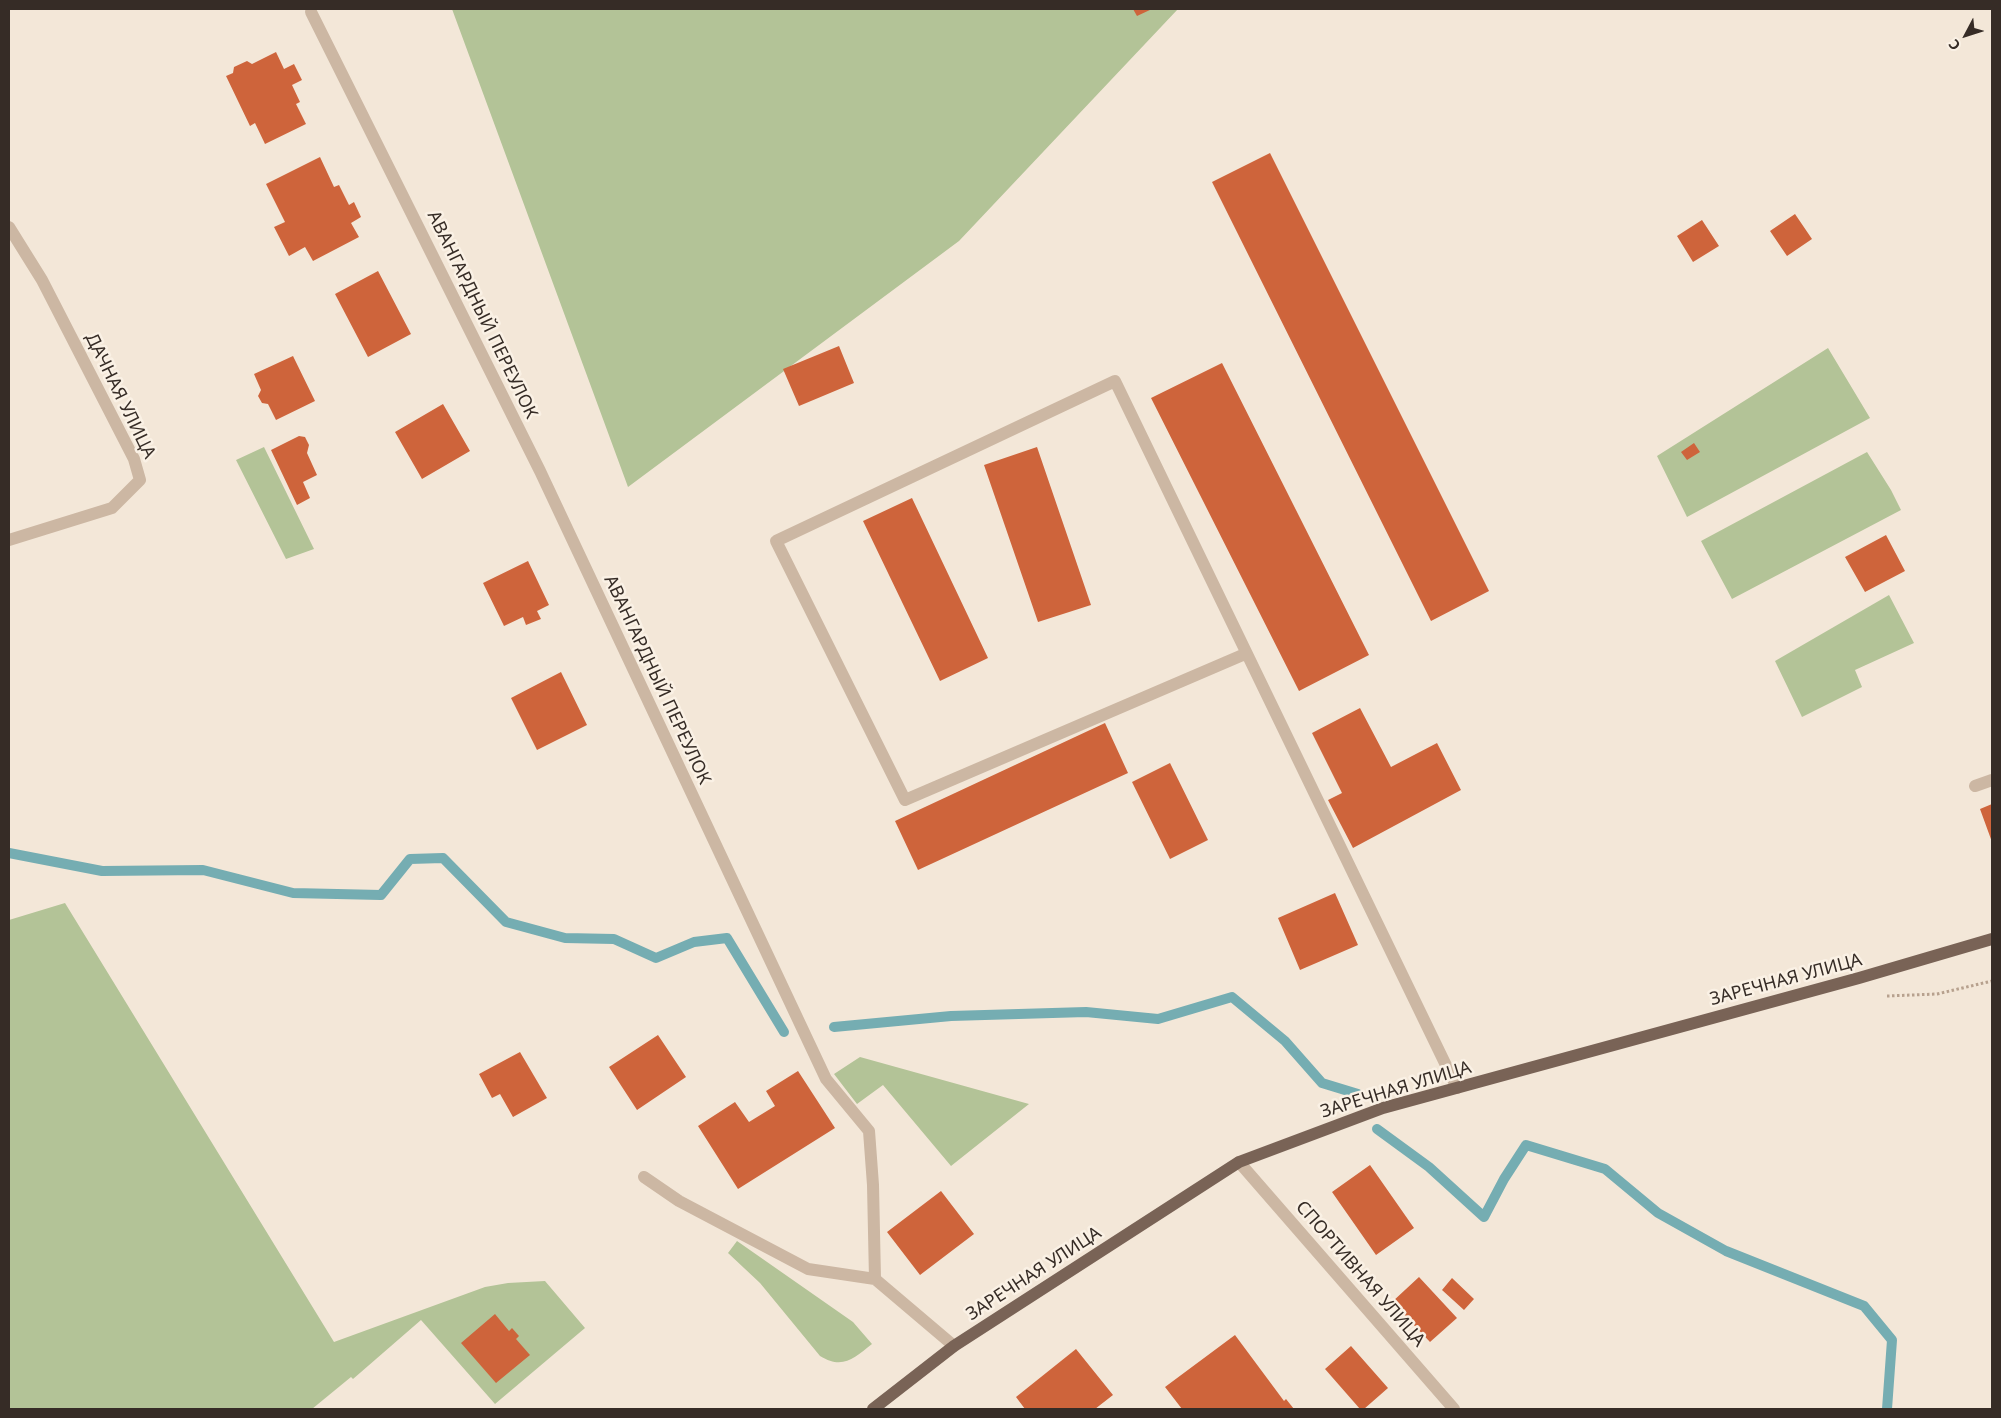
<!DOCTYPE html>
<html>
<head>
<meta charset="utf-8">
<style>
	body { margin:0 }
	#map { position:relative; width:2001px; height:1418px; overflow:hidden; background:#f3e7d8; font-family:"Noto Sans",sans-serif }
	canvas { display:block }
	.frame { position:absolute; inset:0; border:10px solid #362c26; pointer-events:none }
	.north { position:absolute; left:1941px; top:10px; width:50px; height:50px; -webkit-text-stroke:4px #faf1e5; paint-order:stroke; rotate:230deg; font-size:14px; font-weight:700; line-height:20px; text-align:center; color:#362c26 }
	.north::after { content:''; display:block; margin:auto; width:18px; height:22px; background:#362c26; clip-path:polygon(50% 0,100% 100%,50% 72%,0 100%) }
</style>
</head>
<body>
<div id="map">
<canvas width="2001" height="1418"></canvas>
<div class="frame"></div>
<div class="north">С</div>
</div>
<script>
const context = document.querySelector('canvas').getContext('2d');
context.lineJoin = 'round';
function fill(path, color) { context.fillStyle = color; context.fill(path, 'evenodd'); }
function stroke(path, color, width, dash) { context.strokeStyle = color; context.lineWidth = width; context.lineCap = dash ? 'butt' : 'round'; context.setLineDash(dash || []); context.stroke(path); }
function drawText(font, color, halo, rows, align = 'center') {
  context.font = font + ' "Noto Sans",sans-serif'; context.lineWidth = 5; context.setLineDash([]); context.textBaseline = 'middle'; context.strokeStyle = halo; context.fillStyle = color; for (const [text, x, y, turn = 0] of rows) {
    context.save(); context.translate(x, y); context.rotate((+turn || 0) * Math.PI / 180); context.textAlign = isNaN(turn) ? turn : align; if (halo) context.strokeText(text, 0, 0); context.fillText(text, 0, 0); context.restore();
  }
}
const green = new Path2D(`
	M452,9H1178L959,241L628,487Z
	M1828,348L1870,418L1687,517L1657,456Z
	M264,447L314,549L286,559L236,460Z
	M1867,452L1891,490L1901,510L1732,599L1701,541Z
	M1889,595L1914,643L1855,670L1862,687L1802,717L1775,661Z
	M65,903L334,1342L485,1287L508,1283L545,1281L585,1328L495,1404L421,1320L353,1379L351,1377L312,1409H9V920Z
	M860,1057L1029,1104L951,1166L883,1085L857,1104L834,1074Z
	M737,1241L853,1322L872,1344C854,1358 843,1370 820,1356L760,1283L728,1253Z`);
const stream = new Path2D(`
	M9,853L102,871L203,870L293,893L381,895L410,859L443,858L506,922L565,938L614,939L656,958L694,942L727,938L784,1032
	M834,1027L951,1016L1086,1012L1158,1019L1232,997L1285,1041L1322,1083L1358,1094
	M1377,1129L1429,1167L1484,1217L1504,1179L1526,1145L1605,1169L1658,1213L1726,1251L1864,1306L1892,1340L1887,1409`);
const building = new Path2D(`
	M1133,9H1152L1137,16Z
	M276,52L284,69L294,64L302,80L292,85L300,102L296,104L306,124L265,144L255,123L250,126L226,76L233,73L234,67L247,61L252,64Z
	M1270,153L1489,591L1431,621L1212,182Z
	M320,157L334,187L339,185L349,205L354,202L361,217L351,223L359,237L313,261L305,247L289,256L274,227L285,222L266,184Z
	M1795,214L1812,239L1787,256L1770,231Z
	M1702,220L1719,246L1693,262L1677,236Z
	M378,271L411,334L368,357L335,294Z
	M839,346L854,383L799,406L783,369Z
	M293,356L315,401L276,420L268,404L262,403L258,396L261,390L254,374Z
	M1222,363L1369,655L1299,691L1151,398Z
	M443,404L470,451L422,479L395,432Z
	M299,436L305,437L309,445L307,453L317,475L303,482L310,498L297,505L271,450Z
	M1694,443L1700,452L1687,460L1681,452Z
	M1037,447L1091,605L1038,622L984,465Z
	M912,498L988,658L940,681L863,521Z
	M1886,535L1905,571L1865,592L1845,557Z
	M528,561L549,605L537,611L541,619L526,625L523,617L504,626L483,583Z
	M561,672L587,725L537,750L511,698Z
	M1360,708L1391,767L1437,743L1461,790L1353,848L1328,800L1342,793L1312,733Z
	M1105,723L1128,773L918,870L895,821Z
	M1170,763L1208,840L1170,859L1132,782Z
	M1992,804V842L1980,809Z
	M1335,893L1358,945L1300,970L1278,918Z
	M658,1035L686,1077L637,1110L609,1067Z
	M520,1052L547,1098L513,1117L500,1094L492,1098L479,1074Z
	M798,1071L835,1128L738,1189L698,1126L735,1102L749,1122L775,1106L766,1091Z
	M1370,1165L1414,1228L1376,1255L1332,1192Z
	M941,1191L974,1234L920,1275L887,1232Z
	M1419,1277L1457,1318L1430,1342L1392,1302Z
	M1452,1278L1474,1299L1464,1310L1442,1290Z
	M495,1314L509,1331L512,1328L519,1336L516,1339L530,1355L496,1383L461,1343Z
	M1235,1335L1284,1401L1286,1399L1294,1409H1182L1165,1387Z
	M1351,1346L1388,1388L1364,1409H1360L1325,1369Z
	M1076,1349L1113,1395L1095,1409H1025L1016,1397Z`);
const path = new Path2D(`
	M1887,996L1937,994L1992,981`);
const minor = new Path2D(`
	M311,12L540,471L826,1079L869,1131L873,1185L875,1279L954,1346
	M9,227L42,280L134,459L140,480L112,508L9,540
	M1245,654L905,800L776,541L1115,381L1457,1088
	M1975,786L1992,780
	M1239,1162L1454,1409
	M644,1177L679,1201L808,1269L875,1279`);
const major = new Path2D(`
	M873,1409L954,1346L1239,1162L1383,1108L1859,978L1992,939`);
const streetNames = [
	["АВАНГАРДНЫЙ ПЕРЕУЛОК",482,315,64],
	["ДАЧНАЯ УЛИЦА",120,396,64],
	["АВАНГАРДНЫЙ ПЕРЕУЛОК",657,680,65],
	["ЗАРЕЧНАЯ УЛИЦА",1786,980,-15],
	["ЗАРЕЧНАЯ УЛИЦА",1396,1090,-17],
	["ЗАРЕЧНАЯ УЛИЦА",1034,1274,-33],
	["СПОРТИВНАЯ УЛИЦА",1360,1274,49]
];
fill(green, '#b3c397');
stroke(stream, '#75adb2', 10);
fill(building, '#ce643b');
stroke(path, '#b7a18e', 3, [2.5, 2.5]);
stroke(minor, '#ccb7a3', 12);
stroke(major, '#796356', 12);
drawText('18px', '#362c26', '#faf1e5', streetNames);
</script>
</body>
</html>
